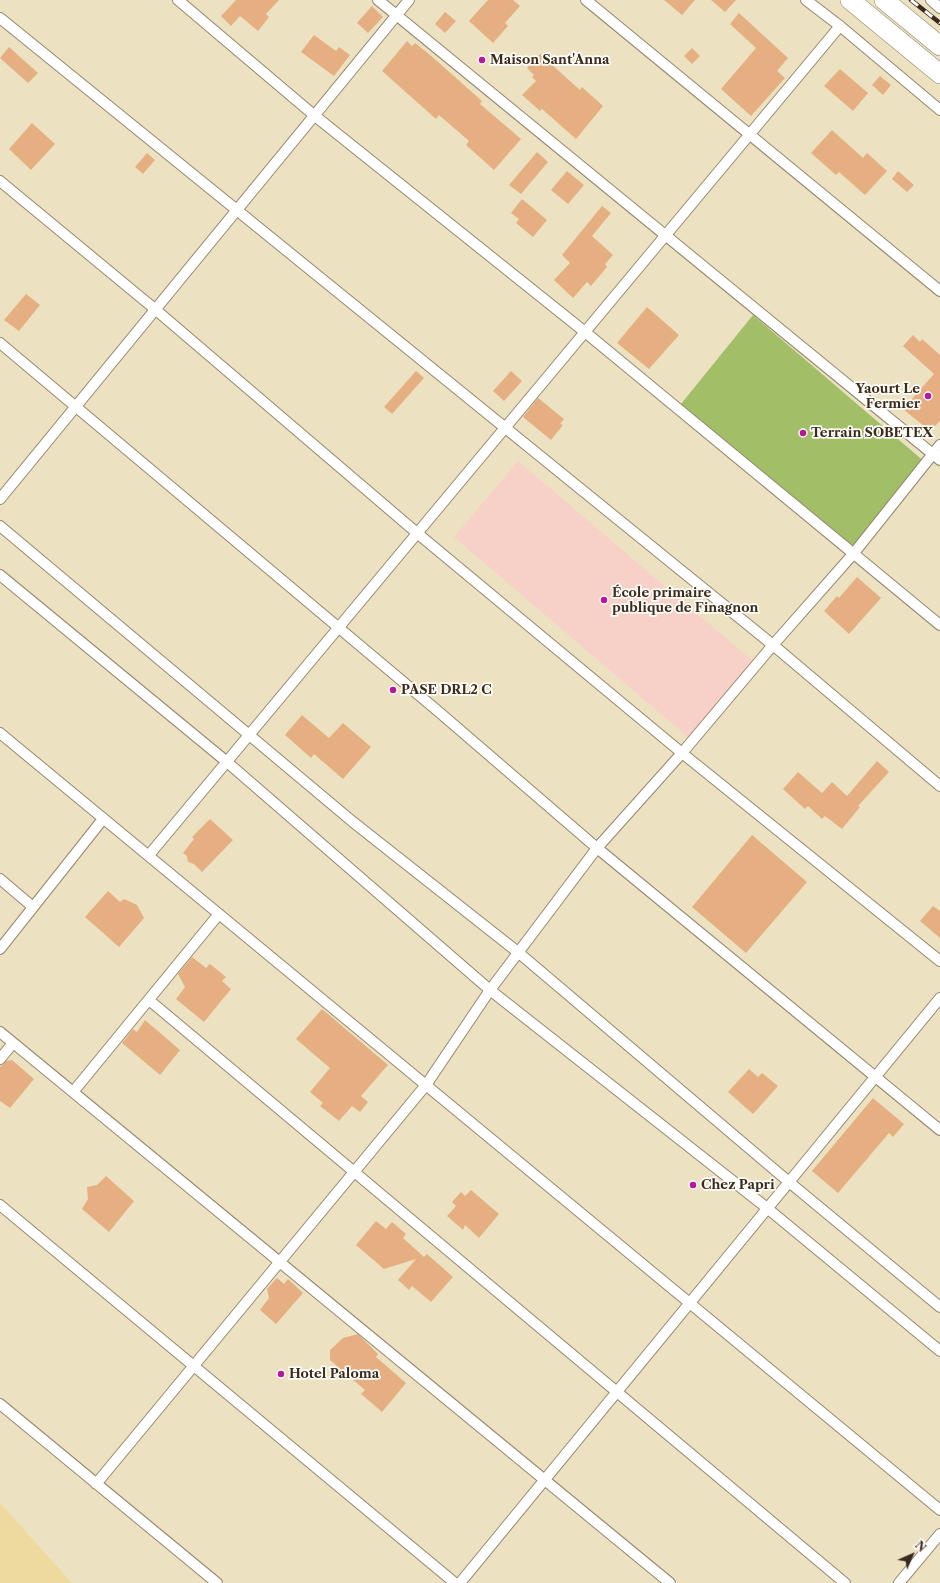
<!DOCTYPE html>
<html>
<head>
<meta charset="utf-8">
<style>
	body { margin:0 }
	#map { position:relative; width:940px; height:1583px; overflow:hidden; background:#ece2c1; font-family:"Libre Caslon Text",serif }
	canvas { display:block }
	.north { position:absolute; left:892px; top:1535px; width:40px; height:40px; -webkit-text-stroke:3px #fdfcf7; paint-order:stroke; rotate:45deg; font-size:11px; font-weight:700; line-height:16px; text-align:center; color:#3b2a1e }
	.north::after { content:''; display:block; margin:auto; width:14px; height:18px; background:#3b2a1e; clip-path:polygon(50% 0,100% 100%,50% 72%,0 100%) }
</style>
</head>
<body>
<div id="map">
<canvas width="940" height="1583"></canvas>
<div class="north">N</div>
</div>
<script>
const context = document.querySelector('canvas').getContext('2d');
context.lineJoin = 'round';
function fill(path, color) { context.fillStyle = color; context.fill(path, 'evenodd'); }
function stroke(path, color, width, dash) { context.strokeStyle = color; context.lineWidth = width; context.lineCap = dash ? 'butt' : 'round'; context.setLineDash(dash || []); context.stroke(path); }
function drawText(font, color, halo, rows, align = 'center') {
  context.font = font + ' "Libre Caslon Text",serif'; context.lineWidth = 3.5; context.setLineDash([]); context.textBaseline = 'middle'; context.strokeStyle = halo; context.fillStyle = color; for (const [text, x, y, turn = 0] of rows) {
    context.save(); context.translate(x, y); context.rotate((+turn || 0) * Math.PI / 180); context.textAlign = isNaN(turn) ? turn : align; if (halo) context.strokeText(text, 0, 0); context.fillText(text, 0, 0); context.restore();
  }
}
const built = new Path2D(`
	M518,461L754,662L689,738L454,537Z`);
const green = new Path2D(`
	M753,315L926,463L852,552L681,404Z`);
const sand = new Path2D(`
	M0,1503L72,1583H0Z`);
const building = new Path2D(`
	M236,0H279L266,14L269,17L258,31L240,16L231,26L221,16Z
	M488,0H513L520,6L505,23L508,26L493,43L469,21Z
	M664,0H695L682,15Z
	M711,0H736L725,12Z
	M372,6L383,17L368,33L357,23Z
	M445,12L456,21L445,33L435,24Z
	M739,13L788,58L777,71L785,78L751,116L721,89L756,48L730,24Z
	M314,35L336,51L339,47L350,55L334,76L301,52Z
	M407,41L412,46L415,43L429,54L482,101L480,104L521,139L494,170L466,145L469,141L439,115L436,119L382,71Z
	M9,47L38,73L28,83L0,58Z
	M692,48L700,56L692,64L684,56Z
	M540,54L580,90L582,87L603,106L576,139L542,109L540,111L522,95L536,81L532,77L534,75L527,68Z
	M840,69L868,93L853,111L824,86Z
	M880,76L891,85L883,95L872,85Z
	M32,123L55,144L31,170L9,149Z
	M832,130L863,158L867,153L887,171L865,195L839,172L836,175L811,153Z
	M537,152L548,162L521,194L509,185Z
	M147,153L155,160L143,174L135,167Z
	M567,171L584,185L568,204L551,190Z
	M898,171L914,185L907,192L892,179Z
	M522,199L547,220L533,237L516,223L519,219L511,213Z
	M602,206L611,213L592,236L613,255L605,264L607,267L591,286L587,282L573,298L554,280L570,263L562,255Z
	M26,294L40,305L19,331L4,320Z
	M647,307L679,335L649,369L617,343Z
	M913,335L920,342L922,339L940,355V421L930,431L903,409L934,374L903,346Z
	M416,371L424,378L392,414L384,407Z
	M511,371L522,381L504,401L493,391Z
	M538,398L564,419L560,424L563,425L551,440L523,417Z
	M857,577L881,598L849,634L824,611L837,596L839,598Z
	M302,715L329,738L343,723L371,747L343,779L314,754L311,758L285,735Z
	M877,761L889,772L858,806L860,807L842,829L825,816L822,819L808,806L805,809L783,789L798,772L822,793L832,782L847,796Z
	M210,819L233,840L202,872L194,864L188,862L187,856L183,853L194,839L192,837Z
	M752,835L807,882L746,953L692,907Z
	M108,891L120,902L124,899L137,905L144,918L119,947L85,917Z
	M933,906L940,911V938L920,921Z
	M192,957L206,968L210,964L226,977L222,981L231,989L204,1022L176,999L185,987L178,974Z
	M322,1009L388,1065L361,1096L368,1102L360,1112L352,1106L339,1121L320,1106L323,1103L310,1092L330,1068L296,1039Z
	M145,1020L180,1050L160,1075L122,1043L133,1029L137,1032Z
	M12,1060L34,1079L10,1108L0,1101V1067L6,1061Z
	M749,1069L758,1077L762,1073L778,1086L753,1114L728,1092Z
	M873,1098L904,1124L893,1137L889,1133L838,1193L812,1171Z
	M106,1176L134,1201L109,1232L82,1209L88,1199L87,1187L97,1185Z
	M471,1190L499,1214L479,1238L465,1225L463,1230L447,1216L456,1206L452,1202L461,1192L465,1196Z
	M376,1221L386,1229L392,1222L406,1234L403,1238L424,1257L427,1254L453,1277L431,1302L412,1286L409,1290L398,1280L416,1259L384,1269L356,1245Z
	M277,1278L284,1284L288,1279L303,1293L276,1324L260,1310L269,1298L267,1289Z
	M358,1334L378,1354L376,1357L406,1383L382,1412L361,1394L365,1390L330,1360V1350L343,1338Z`);
const street = new Path2D(`
	M178,0L315,116L585,332L940,625
	M378,0L940,460
	M586,0L940,291
	M806,0L840,26L940,110
	M931,0L940,8
	M0,18L773,645L940,786
	M0,181L156,310L417,533L682,753L940,961
	M0,343L439,712L597,848L940,1130
	M0,499L409,0
	M0,526L353,822L519,953L789,1182L940,1307
	M0,575L227,762L490,990L767,1208L940,1351
	M0,733L940,1510
	M149,855L840,26
	M0,879L33,907
	M0,949L103,819
	M149,1000L845,1583
	M0,1032L670,1583
	M0,1059L13,1043
	M73,1092L219,914
	M0,1205L455,1583
	M0,1404L217,1583
	M96,1484L426,1085L490,990L597,848L682,753L773,645L854,553L940,445
	M460,1583L940,998
	M899,1583L940,1534`);
const highway = new Path2D(`
	M850,0L940,74
	M884,0L940,46`);
const rail = new Path2D(`
	M911,0L940,23`);
const markers = [
	[482,60,4,"#b5179e"],
	[928,396,4,"#b5179e"],
	[803,433,4,"#b5179e"],
	[604,600,4,"#b5179e"],
	[393,690,4,"#b5179e"],
	[693,1185,4,"#b5179e"],
	[281,1374,4,"#b5179e"]
];
const poiNames = [
	["Maison Sant'Anna",490,60],
	["Yaourt Le",920,389,"right"],
	["Fermier",920,404,"right"],
	["Terrain SOBETEX",811,433],
	["École primaire",612,593],
	["publique de Finagnon",612,608],
	["PASE DRL2 C",401,690],
	["Chez Papri",701,1185],
	["Hotel Paloma",289,1374]
];
fill(built, '#f7d1c8');
fill(green, '#a2bf67');
fill(sand, '#eeda9e');
fill(building, '#e5af82');
stroke(street, '#948670', 12);
stroke(highway, '#948670', 20);
stroke(street, '#fff', 10);
stroke(highway, '#fff', 19);
stroke(rail, '#3b2a1e', 4.5);
stroke(rail, '#fdfcf7', 3, [9]);
for (const [x, y, r, color] of markers) { const dot = new Path2D(); dot.arc(x, y, r, 0, 2 * Math.PI); context.fillStyle = color; context.fill(dot); stroke(dot, '#fdfcf7', 1.5); }
drawText('bold 13px', '#3b2a1e', '#fdfcf7', poiNames, 'left');
</script>
</body>
</html>
